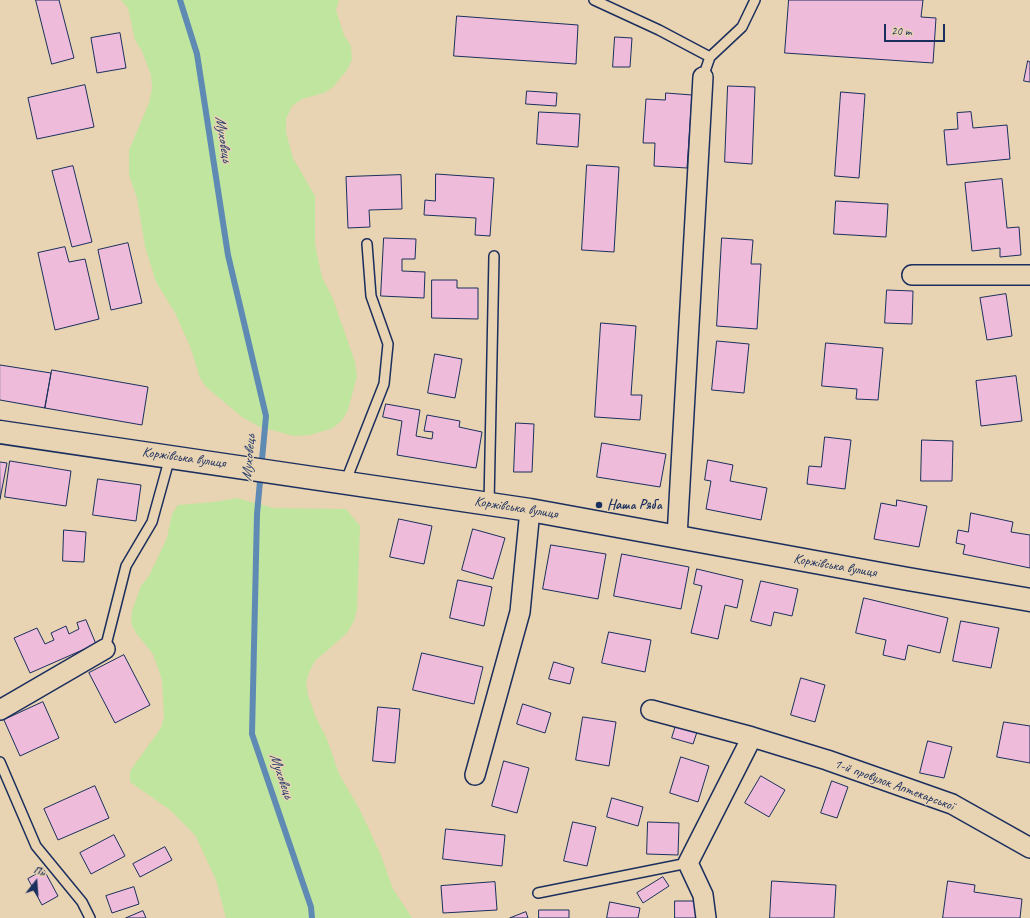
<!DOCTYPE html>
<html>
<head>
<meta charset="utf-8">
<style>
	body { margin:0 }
	#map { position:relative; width:1030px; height:918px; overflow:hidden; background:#e8d3b2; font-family:Caveat,sans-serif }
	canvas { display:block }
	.north { position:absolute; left:16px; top:862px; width:40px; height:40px; -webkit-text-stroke:3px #e8d3b2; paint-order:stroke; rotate:17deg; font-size:11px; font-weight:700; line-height:16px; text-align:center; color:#1b2f5e }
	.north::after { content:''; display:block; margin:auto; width:14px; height:18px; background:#1b2f5e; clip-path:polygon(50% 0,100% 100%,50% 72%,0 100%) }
	.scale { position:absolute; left:884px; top:24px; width:61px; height:18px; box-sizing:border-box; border:2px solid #1b2f5e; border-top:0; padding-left:5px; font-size:12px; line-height:14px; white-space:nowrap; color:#1b2f5e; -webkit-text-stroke:3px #e8d3b2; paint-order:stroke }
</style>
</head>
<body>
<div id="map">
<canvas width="1030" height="918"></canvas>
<div class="north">Пн</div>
<div class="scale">20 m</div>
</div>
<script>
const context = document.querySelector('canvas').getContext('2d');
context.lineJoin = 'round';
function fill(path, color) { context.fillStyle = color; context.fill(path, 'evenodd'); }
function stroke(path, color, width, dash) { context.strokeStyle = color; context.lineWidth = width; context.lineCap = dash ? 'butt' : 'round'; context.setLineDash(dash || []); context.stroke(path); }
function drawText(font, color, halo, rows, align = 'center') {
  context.font = font + ' Caveat,sans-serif'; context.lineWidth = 3; context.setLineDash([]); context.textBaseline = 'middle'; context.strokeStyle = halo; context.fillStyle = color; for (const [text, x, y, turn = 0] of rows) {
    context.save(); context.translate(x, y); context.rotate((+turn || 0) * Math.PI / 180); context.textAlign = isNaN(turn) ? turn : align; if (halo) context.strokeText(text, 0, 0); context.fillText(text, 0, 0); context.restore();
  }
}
const green = new Path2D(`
	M121,0H339L336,10L344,35L351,46L352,60L347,70L333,87L324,93L302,99L292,106L286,119V132L293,158L315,196V244L322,277L333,299L355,362L357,376L348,410L342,420L333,428L310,435L294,436L260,427L242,417L206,387L200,378L190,346L174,311L156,282L145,246L137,198L129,175V150L149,103L152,88L151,75L142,51L135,40L128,8Z
	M237,498L274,508L346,509L360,526L357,610L354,621L347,633L315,661L309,672L306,683L308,695L316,718L327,739L339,774L359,808L380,853L393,889L412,918H226L216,880L195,835L170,810L130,782V771L161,728L164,717L162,680L153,654L136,633L131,623L132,611L141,586L149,576L167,538L172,514L178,505L214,502Z`);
const stream = new Path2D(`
	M180,0L197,54L228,255L266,416L257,514L252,734L311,907L312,918`);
const building = new Path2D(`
	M36,0H59L74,58L52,64Z
	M789,0H923L921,17L936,18L933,63L785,53Z
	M457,16L578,25L576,64L454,56Z
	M120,33L126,68L97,73L91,38Z
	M615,37L632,38L630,67H613Z
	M1028,61L1030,62V82L1024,81Z
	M85,85L94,127L37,139L28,98Z
	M728,86L755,87L752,164L725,162Z
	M527,91L557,93L556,106L526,104Z
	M841,92L865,94L859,178L835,176Z
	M666,93L692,95L687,168L654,166L655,143H643L646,99L665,100Z
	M539,112L580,114L578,147L537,144Z
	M971,112L973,128L1007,125L1010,159L947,165L944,130L958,129L957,113Z
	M587,165L619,167L614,252L582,250Z
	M73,166L92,242L72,247L52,171Z
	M436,174L494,178L490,236L475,235L476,218L424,215L425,200L435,201Z
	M401,175L402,209L369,210L370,227L348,228L346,177Z
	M1002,179L1007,228L1019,227L1021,255L1000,257V248L972,251L965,183Z
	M836,201L888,204L886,237L834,234Z
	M384,238L416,239L415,259H402V271L425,272L424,298L381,296Z
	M722,238L753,240L751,264H761L757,329L717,326Z
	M128,243L142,303L111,310L98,250Z
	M65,247L69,262L85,259L99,319L55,330L38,253Z
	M432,280H457V288H478V319L432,318Z
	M887,290L913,291L912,324L885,323Z
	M1006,294L1012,336L987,340L980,298Z
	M601,323L636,326L631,395H642L640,420L595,417Z
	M717,341L749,344L744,393L712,390Z
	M826,343L883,348L878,400L856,399L857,389L822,386Z
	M435,354L462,359L455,398L428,393Z
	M0,365L51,373L45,408L0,400Z
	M52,370L148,387L142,425L45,408Z
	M1016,376L1022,421L981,426L976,381Z
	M386,404L420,410L416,436L432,439L433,432L424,431L427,415L460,421L459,427L482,432L476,468L397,455L402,421L383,417Z
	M516,423L534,424L532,472H514Z
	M825,437L851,440L845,489L807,484L809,466L821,467Z
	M922,440L953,441L952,481H921Z
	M602,443L666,454L660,487L597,477Z
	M708,460L733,465L730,481L767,488L761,520L706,509L711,481L705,480Z
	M10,461L71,471L66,506L5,497Z
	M0,462L7,463L0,499Z
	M98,479L141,485L136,521L93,515Z
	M897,500L927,506L919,547L874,539L881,503L896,506Z
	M971,513L1013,522L1011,532L1030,535V568L963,554L965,545L956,543L958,530L968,532Z
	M399,519L432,526L424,564L390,557Z
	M473,529L505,538L493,579L462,570Z
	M64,530L86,532L84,562L63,561Z
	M551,545L606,554L598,599L543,589Z
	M622,554L689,567L681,609L614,596Z
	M697,569L743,580L737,608L725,605L718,639L691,633L702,586L694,584Z
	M458,580L492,587L484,626L450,618Z
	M761,581L798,589L792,616L774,612L771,626L751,621Z
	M864,598L948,618L940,653L908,645L905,660L883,655L886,640L856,633Z
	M86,620L96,644L30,673L14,638L37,628L45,644L54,640L51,633L66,626L69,634L79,629L77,623Z
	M961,621L999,628L991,668L953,661Z
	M609,632L651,640L645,672L602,663Z
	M422,653L483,667L474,704L413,690Z
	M124,655L150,705L115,723L89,673Z
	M554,662L574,668L570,684L549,679Z
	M801,678L825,685L815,722L791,715Z
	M43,702L59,738L20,756L4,720Z
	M523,704L551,713L545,733L517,724Z
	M378,707L400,709L395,763L373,761Z
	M583,717L616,722L609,766L576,760Z
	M677,722L698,729L693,744L672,738Z
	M1004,722L1030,726V763L997,757Z
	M928,741L952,747L944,778L920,773Z
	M681,757L709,766L698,802L670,793Z
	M504,761L529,768L517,813L492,806Z
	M761,776L785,790L769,817L745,803Z
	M832,781L848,787L837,818L821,813Z
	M95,786L109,818L58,840L44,809Z
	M612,798L643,807L638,826L607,817Z
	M573,822L596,827L587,866L564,861Z
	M648,822L679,823L678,855L647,854Z
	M446,829L505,835L502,866L443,859Z
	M114,835L125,856L91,874L80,853Z
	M165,847L172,860L140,877L133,864Z
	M44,870L58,896L42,905L28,879Z
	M663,877L669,886L643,903L637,893Z
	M772,881L836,885L834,918H770Z
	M948,881L975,885L974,892L1022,899L1020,918H943Z
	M495,882L497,910L443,913L441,886Z
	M134,887L139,904L112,913L106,896Z
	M675,901H696V918H675Z
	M610,902L640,908L638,918H607Z
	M539,910H569V918H539Z
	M143,911L146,918H126Z
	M526,912L528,918H510Z`);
const lane = new Path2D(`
	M594,0L659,30L710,57
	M703,77L710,57L742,27L755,0
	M345,483L384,384L388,344L371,296L367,244
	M489,504L494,256
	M105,649L126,566L152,522L170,457
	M0,762L36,846L82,902L90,918
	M538,893L688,863`);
const street = new Path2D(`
	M912,275H1030
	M677,537L703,77
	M0,710L105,649
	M651,710L752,737L827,760L952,804L1030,848
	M475,775L520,612L530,510
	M706,918L703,895L688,863L752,737`);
const secondary = new Path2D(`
	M0,432L530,510L908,579L1030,600`);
const markers = [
	[599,505,4,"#1b2f5e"]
];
const streetNames = [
	["Коржівська вулиця",184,458,8],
	["Коржівська вулиця",516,508,9],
	["Коржівська вулиця",835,566,10],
	["1-й провулок Аптекарської",894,785,20]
];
const poiNames = [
	["Наша Ряба",607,505]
];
const waterNames = [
	["Муховець",223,139,81],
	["Муховець",249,458,-85],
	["Муховець",281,776,71]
];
fill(green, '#c0e59f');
stroke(stream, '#5f8ab3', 6);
fill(building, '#eebcda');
stroke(building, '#1b2f5e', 1);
stroke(lane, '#1b2f5e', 12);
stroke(street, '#1b2f5e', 22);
stroke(secondary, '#1b2f5e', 25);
stroke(lane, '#e8d3b2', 9);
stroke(street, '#e8d3b2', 19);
stroke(secondary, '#e8d3b2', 22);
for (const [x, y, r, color] of markers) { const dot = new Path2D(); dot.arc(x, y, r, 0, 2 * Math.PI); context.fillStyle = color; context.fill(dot); stroke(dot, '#e8d3b2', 1.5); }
drawText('14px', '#1b2f5e', '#e8d3b2', streetNames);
drawText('bold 14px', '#1b2f5e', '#e8d3b2', poiNames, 'left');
drawText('italic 15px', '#263e6c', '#e8d3b2', waterNames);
</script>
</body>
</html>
